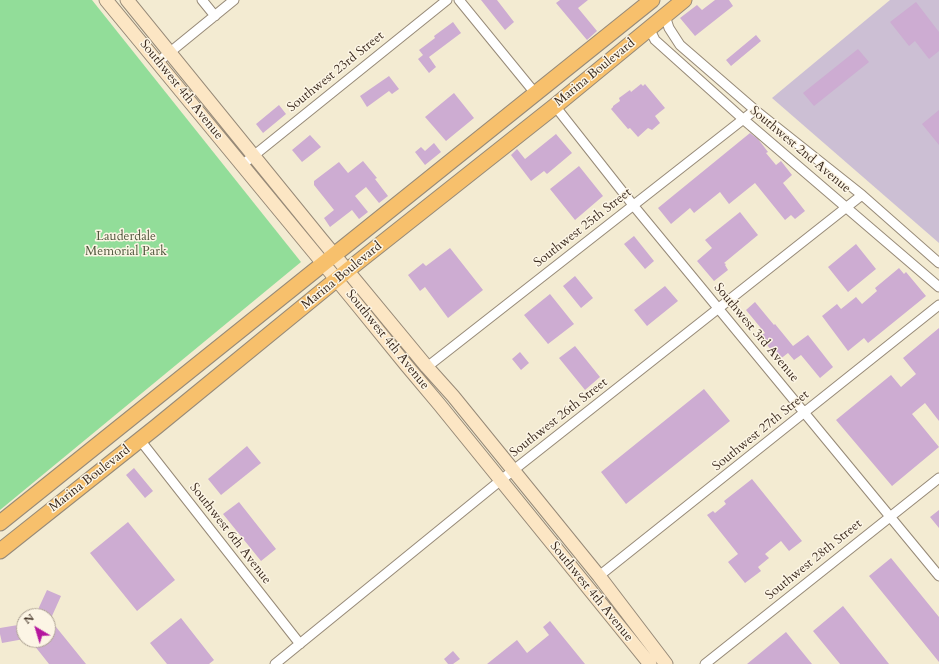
<!DOCTYPE html>
<html>
<head>
<meta charset="utf-8">
<style>
	body { margin:0 }
	#map { position:relative; width:939px; height:664px; overflow:hidden; background:#f3ebd2; font-family:Cardo,serif }
	canvas { display:block }
	.north { position:absolute; left:16px; top:608px; width:40px; height:40px; box-sizing:border-box; background:#fcf5e5; border:1px solid #afa495; border-radius:50%; rotate:322deg; font-size:11px; font-weight:700; line-height:16px; text-align:center; color:#3b2a1e }
	.north::after { content:''; display:block; margin:auto; width:14px; height:18px; background:#b5179e; clip-path:polygon(50% 0,100% 100%,50% 72%,0 100%) }
</style>
</head>
<body>
<div id="map">
<canvas width="939" height="664"></canvas>
<div class="north">N</div>
</div>
<script>
const context = document.querySelector('canvas').getContext('2d');
context.lineJoin = 'round';
function fill(path, color) { context.fillStyle = color; context.fill(path, 'evenodd'); }
function stroke(path, color, width, dash) { context.strokeStyle = color; context.lineWidth = width; context.lineCap = dash ? 'butt' : 'round'; context.setLineDash(dash || []); context.stroke(path); }
function drawText(font, color, halo, rows, align = 'center') {
  context.font = font + ' Cardo,serif'; context.lineWidth = 3; context.setLineDash([]); context.textBaseline = 'middle'; context.strokeStyle = halo; context.fillStyle = color; for (const [text, x, y, turn = 0] of rows) {
    context.save(); context.translate(x, y); context.rotate((+turn || 0) * Math.PI / 180); context.textAlign = isNaN(turn) ? turn : align; if (halo) context.strokeText(text, 0, 0); context.fillText(text, 0, 0); context.restore();
  }
}
const industrial = new Path2D(`
	M890,0H939V243L772,98Z`);
const green = new Path2D(`
	M0,0H92L301,262L0,510Z`);
const building = new Path2D(`
	M481,0H497L514,22L505,30Z
	M560,0H588L578,8L597,31L587,40L556,3Z
	M715,0H729L733,6L695,36L680,18L697,5L702,10Z
	M916,2L939,32V51L929,59L915,41L909,46L890,22Z
	M453,22L461,33L429,57L436,67L429,73L418,59L423,55L419,50L435,38L434,36Z
	M756,35L761,41L731,66L726,60Z
	M858,49L869,62L814,106L803,93Z
	M389,76L399,89L392,94L389,91L367,107L360,96Z
	M641,84L643,86L645,84L665,108L655,116L660,123L652,130L648,128L638,137L630,128L628,129L611,109L613,107V106L620,101L619,98L630,90L631,92Z
	M454,93L474,118L446,141L425,117Z
	M279,105L286,114L263,133L256,124Z
	M939,110V145L922,124Z
	M750,133L758,139L768,152L766,153L776,165L781,161L792,175L783,183L805,211L795,219L791,215L785,220L755,183L729,204L720,192L694,213L690,208L671,224L658,208Z
	M556,134L572,153L547,174L544,171L531,181L511,155L517,149L525,159Z
	M310,135L321,147L302,162L292,150Z
	M434,143L441,152L425,165L415,152L421,147L425,151Z
	M363,161L377,178L375,179L388,196L379,203L366,187L355,196L368,212L359,219L352,210L330,227L324,218L334,210L314,185V181L339,162L348,173Z
	M579,166L603,196L575,220L550,189Z
	M740,212L758,235L724,263L726,264L725,265L728,270L714,281L697,261L712,248L705,240Z
	M634,236L654,261L645,269L624,244Z
	M856,244L876,269L848,292L828,267Z
	M450,248L483,290L448,318L425,287L420,291L408,275L423,263L426,266Z
	M899,268L904,274L906,272L926,296L868,343L864,338L848,351L822,316L837,304L841,309L856,297L862,304L877,291L875,288Z
	M575,276L593,298L581,308L563,286Z
	M665,286L678,301L647,326L634,310Z
	M550,294L574,324L548,344L524,315Z
	M755,302L774,325L775,324L793,346L808,335L833,367L820,378L801,355L794,360L788,353L779,360L760,336L765,333L746,310Z
	M939,328V421L925,403L912,414L939,447L892,486L836,420L891,375L901,387L916,374L903,358Z
	M575,346L600,377L585,390L559,358Z
	M520,352L529,363L521,370L512,359Z
	M704,389L730,421L626,504L601,472Z
	M247,446L261,463L221,495L208,479Z
	M134,468L153,491L145,498L126,475Z
	M752,479L802,541L789,551L781,541L765,554L769,558L758,567L761,571L745,583L728,562L738,554L707,515L713,511L715,513L726,504L724,501Z
	M239,502L276,549L261,561L223,514Z
	M939,510V528L930,517Z
	M128,522L175,580L137,611L90,553Z
	M891,558L939,617V662L869,576Z
	M47,590L61,596L52,616H35Z
	M843,606L889,664H840L813,631Z
	M48,617L86,664H49L30,640H48Z
	M181,618L214,660L209,664H167L150,643Z
	M550,621L585,664H487L517,640L527,653L549,635L543,627Z
	M24,624V639L2,643L0,634V628Z
	M786,632L812,664H747Z
	M453,651L460,659L453,664H448L444,659Z`);
const street = new Path2D(`
	M202,0L215,16
	M459,0L535,93
	M665,16L669,28L680,45L755,110L862,195L939,263
	M649,28L655,40L743,119L939,287
	M158,62L234,0
	M555,106L633,205L939,576
	M242,165L262,149L447,0
	M427,367L755,110
	M140,440L300,644
	M599,576L939,305
	M275,664L501,480L862,195
	M705,664L939,478`);
const secondary = new Path2D(`
	M106,0L355,302L407,366L439,404L650,664
	M127,0L322,240L427,367L453,396L599,576L666,664`);
const primary = new Path2D(`
	M0,523L652,0
	M0,551L156,427L348,270L555,106L684,0`);
const streetNames = [
	["Southwest 23rd Street",336,72,-39],
	["Marina Boulevard",595,73,-39],
	["Southwest 4th Avenue",181,90,51],
	["Southwest 2nd Avenue",800,150,40],
	["Southwest 25th Street",583,228,-38],
	["Marina Boulevard",342,276,-39],
	["Southwest 3rd Avenue",756,333,50],
	["Southwest 4th Avenue",387,340,51],
	["Southwest 26th Street",559,418,-38],
	["Southwest 27th Street",761,431,-39],
	["Marina Boulevard",90,479,-38],
	["Southwest 6th Avenue",230,534,52],
	["Southwest 28th Street",814,560,-39],
	["Southwest 4th Avenue",591,592,51]
];
const parkNames = [
	["Lauderdale",126,237],
	["Memorial Park",126,252]
];
fill(industrial, '#ccbfd4');
fill(green, '#92dd99');
fill(building, '#cdacd2');
stroke(street, '#978a78', 11);
stroke(secondary, '#978a78', 15);
stroke(primary, '#978a78', 17);
stroke(street, '#fff', 9);
stroke(secondary, '#fce6c4', 13);
stroke(primary, '#f7c06c', 15);
drawText('13px', '#3b2a1e', '#fcf5e5', streetNames);
drawText('13px', '#51573d', '#fcf5e5', parkNames);
</script>
</body>
</html>
